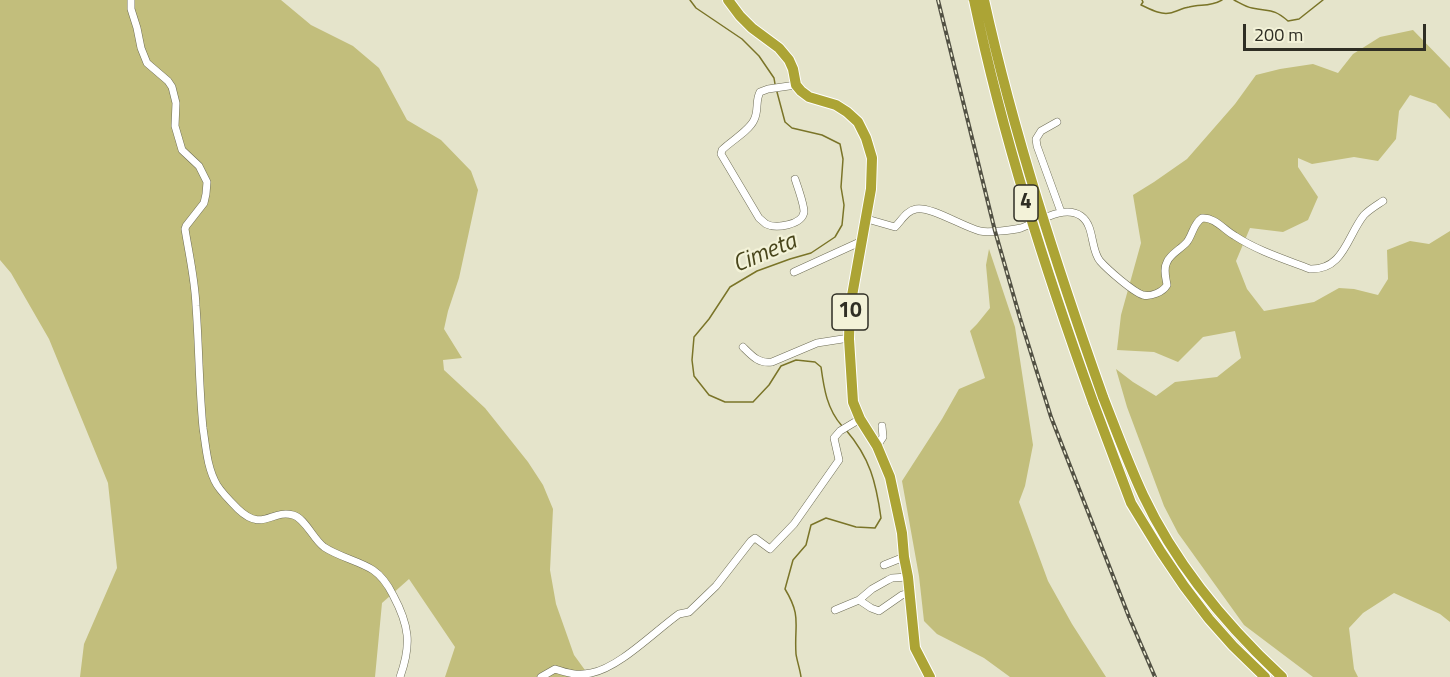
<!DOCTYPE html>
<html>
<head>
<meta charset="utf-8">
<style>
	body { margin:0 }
	#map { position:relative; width:1450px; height:677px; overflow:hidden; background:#e5e4cb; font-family:"Titillium Web",sans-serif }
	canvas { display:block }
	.scale { position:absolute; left:1243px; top:24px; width:183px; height:27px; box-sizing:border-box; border:3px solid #2f2e24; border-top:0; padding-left:8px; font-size:18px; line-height:21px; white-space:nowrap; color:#2f2e24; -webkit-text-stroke:4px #f3f2d8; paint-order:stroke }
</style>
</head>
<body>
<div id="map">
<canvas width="1450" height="677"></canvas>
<div class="scale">200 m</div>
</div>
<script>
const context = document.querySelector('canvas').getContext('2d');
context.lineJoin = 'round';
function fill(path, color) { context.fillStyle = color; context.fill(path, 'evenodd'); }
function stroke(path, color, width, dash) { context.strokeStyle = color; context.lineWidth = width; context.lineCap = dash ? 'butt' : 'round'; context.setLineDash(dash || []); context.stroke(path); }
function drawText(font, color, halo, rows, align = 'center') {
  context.font = font + ' "Titillium Web",sans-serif'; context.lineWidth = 4.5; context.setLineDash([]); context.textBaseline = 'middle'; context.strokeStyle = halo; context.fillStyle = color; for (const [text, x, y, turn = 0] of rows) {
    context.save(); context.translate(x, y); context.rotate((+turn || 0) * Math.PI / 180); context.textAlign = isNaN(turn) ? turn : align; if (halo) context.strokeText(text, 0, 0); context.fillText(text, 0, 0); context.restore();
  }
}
const green = new Path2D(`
	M0,0H281L311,25L353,46L379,68L407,120L441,140L471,171L478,190L459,278L448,311L444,329L462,358L443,360L444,370L485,408L528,462L543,485L553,509L550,570L556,604L574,655L590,677H445L455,647L409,579L382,603L375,677H80L84,644L117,568L108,483L49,339L11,273L0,260Z
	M1413,30L1450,68V119L1436,104L1410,95L1399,111L1396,139L1378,161L1354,157L1312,164L1298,158V167L1318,197L1308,220L1283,232L1250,228L1236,261L1247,289L1264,311L1314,302L1339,288L1354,289L1378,295L1388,279L1387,250L1410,241L1429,244L1450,231V622L1440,614L1394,593L1363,613L1349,628L1354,669L1358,677H1313L1244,625L1178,533L1164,506L1127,407L1116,369L1133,382L1156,396L1175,382L1217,377L1241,358L1235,331L1203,337L1178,362L1154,352L1117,350L1121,315L1141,243L1133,195L1154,182L1187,159L1235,104L1256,75L1280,69L1313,64L1338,73L1353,54L1380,37Z
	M989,249L1015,327L1033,445L1025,486L1019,502L1048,581L1072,624L1106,677H1010L984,658L937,634L924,621L919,576L902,481L942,419L959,389L985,378L970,331L977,324L990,308L986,265Z`);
const stream = new Path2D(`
	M690,0L696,8L742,39L759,56L774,78L775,84
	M1142,0L1143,2L1141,5C1150,9 1160,15 1170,13C1176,12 1182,8 1189,7C1201,4 1210,7 1222,0
	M1234,0C1240,3 1246,7 1252,8C1270,12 1273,8 1288,21L1299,19L1323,0
	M777,92L785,122L792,128L822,135L840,144L843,159L841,187L844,205L842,225L835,237L811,253L790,259L757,271L730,287L709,319L694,337L692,360L694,376L709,395L725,402H753L769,385L781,366L796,360L815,362L821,367C824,389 827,409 842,426
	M801,677C800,669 797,661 796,654C794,624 802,617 785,589L793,560L806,545L811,525L826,518L856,527L875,528L881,518C876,482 870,458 846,430`);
const minor = new Path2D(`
	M131,0V9L137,28L141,48L147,63L168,81L172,87L176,103L175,126L182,150L199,166L207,182L206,194L204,203L186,226L185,229C189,254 195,280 196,306C199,346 199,387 203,428C206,447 207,468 217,485C222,493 231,502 238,509C263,533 271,509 293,515C305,518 313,539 324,547C339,557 359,561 373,570C382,576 388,585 393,595C409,625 412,644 400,677
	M1057,122L1041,131L1036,139L1037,146L1061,212
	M795,179C798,188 804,204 804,212C802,225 776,229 766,224C766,224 759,218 759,218L721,154L722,150C731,141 749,131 754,120C759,111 755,101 760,92L768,89L796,85
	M867,219L895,227C902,220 906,211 916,209C931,206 963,227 980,231C988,233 1013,230 1021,228C1038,222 1064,204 1081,216C1095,226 1090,249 1100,261C1107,269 1133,292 1143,295C1151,297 1163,292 1167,285C1166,278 1163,269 1167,262C1170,254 1181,249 1187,242C1193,234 1193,224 1202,218C1215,217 1224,230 1235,236C1258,251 1284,259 1310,269C1344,270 1347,236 1364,215C1370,209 1377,205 1383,201
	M794,272L862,241
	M743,347C752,356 759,364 772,362L817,343L849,338
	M877,446L883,437L882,426
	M884,565L904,557
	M859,600L871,608L879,611L902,595L909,593
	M835,610L859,600L872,589L888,580L892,578L908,577
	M541,677L555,669C567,673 578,676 591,673C619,668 655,631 679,614L689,612L716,586L751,541L755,538L770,549L794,524L839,460L834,438L840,431L860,419`);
const highway = new Path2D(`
	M728,0L740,16L752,28L779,48L789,60L793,69L796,85L801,91L809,97L836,105L847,112L858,122L866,138L872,158L871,189L850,307L849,339L853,402L860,419L877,446L890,477L902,533L904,557L908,577L915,648L930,677
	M1103,397C1116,430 1128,463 1143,495C1176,565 1226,625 1282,677
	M1093,402L1131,503L1161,552L1184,586L1209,619L1233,646L1265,677`);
const rail = new Path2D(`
	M938,0L995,231L1020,318L1051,417L1129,617L1155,677`);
const highwayBridge = new Path2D(`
	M974,0C1003,138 1045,269 1093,402
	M984,0C1014,135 1057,267 1103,397`);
const shields = [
	[1026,203,24],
	[850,312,36]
];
const shieldNames = [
	["4",1026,203],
	["10",850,312]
];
const waterNames = [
	["Cimeta",765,254,-23]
];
fill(green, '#c2be7c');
stroke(stream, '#7a7428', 1.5);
stroke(minor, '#6e6d56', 8);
stroke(highway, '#fff', 12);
stroke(minor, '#fff', 7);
stroke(highway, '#aca435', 10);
stroke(rail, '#525144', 4);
stroke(rail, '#f3f2d8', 1.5, [4.5]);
stroke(highwayBridge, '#fff', 12, []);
stroke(highwayBridge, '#aca435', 10);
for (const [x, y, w] of shields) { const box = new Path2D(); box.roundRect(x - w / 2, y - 18, w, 36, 4.5); context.fillStyle = '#f3f2d8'; context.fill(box); stroke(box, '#2f2e24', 1.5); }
drawText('bold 21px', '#2f2e24', null, shieldNames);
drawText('italic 24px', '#48451b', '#f3f2d8', waterNames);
</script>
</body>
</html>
